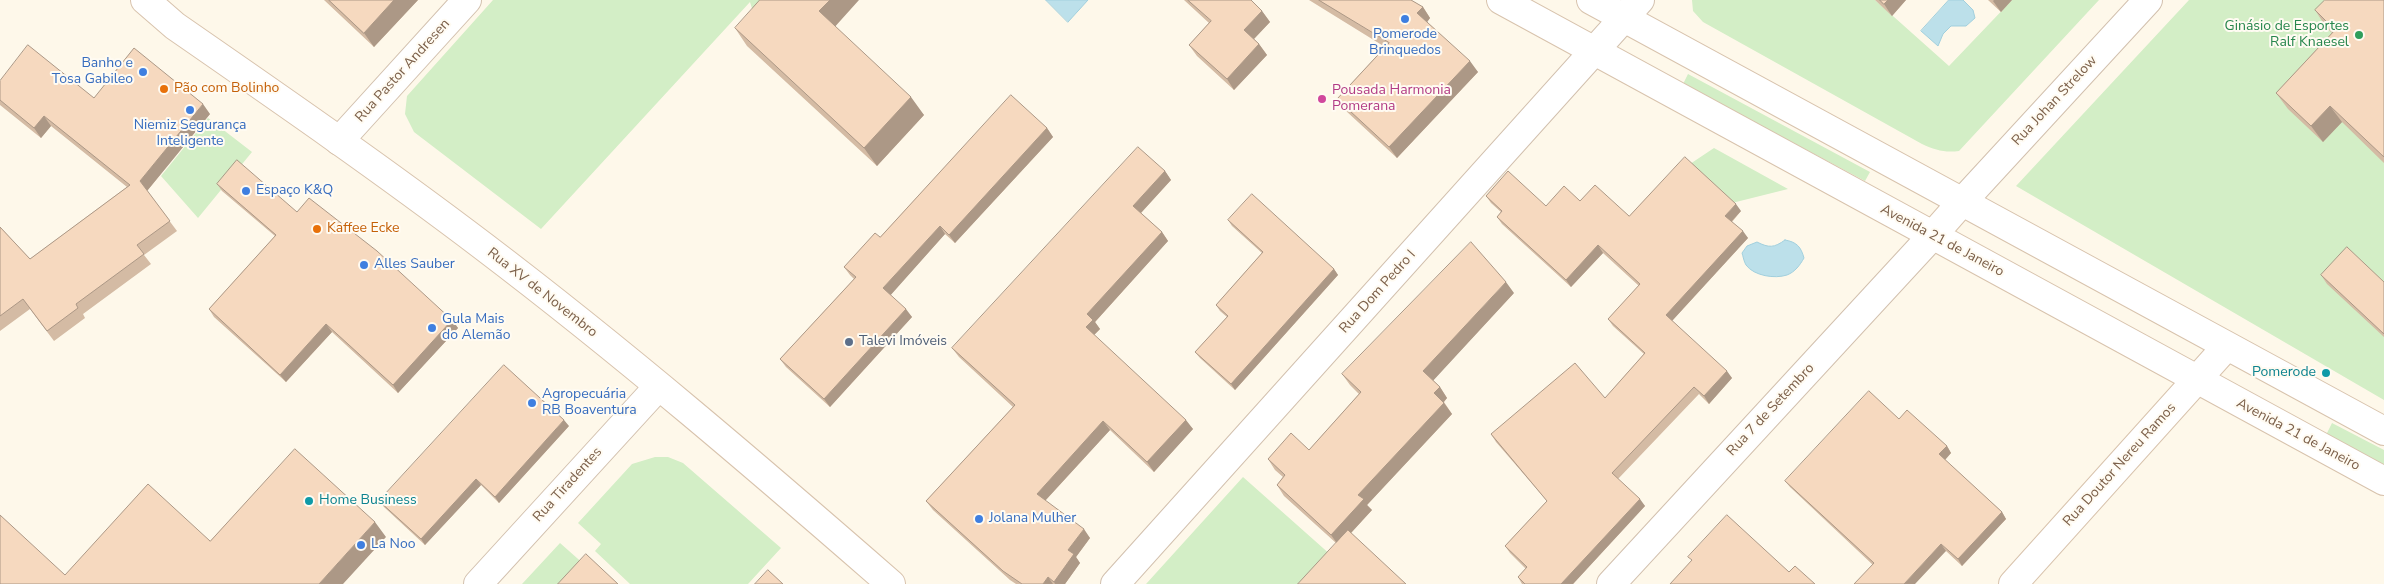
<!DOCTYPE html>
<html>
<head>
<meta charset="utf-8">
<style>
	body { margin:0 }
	canvas { display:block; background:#fef8ea }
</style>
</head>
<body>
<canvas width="2384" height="584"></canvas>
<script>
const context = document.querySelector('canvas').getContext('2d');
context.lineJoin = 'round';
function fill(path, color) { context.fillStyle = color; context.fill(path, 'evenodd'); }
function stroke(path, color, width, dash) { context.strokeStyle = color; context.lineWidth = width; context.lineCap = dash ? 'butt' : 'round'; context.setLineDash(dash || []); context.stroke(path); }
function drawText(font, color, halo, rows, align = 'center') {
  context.font = font + ' "Nunito Sans",sans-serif'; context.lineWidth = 4; context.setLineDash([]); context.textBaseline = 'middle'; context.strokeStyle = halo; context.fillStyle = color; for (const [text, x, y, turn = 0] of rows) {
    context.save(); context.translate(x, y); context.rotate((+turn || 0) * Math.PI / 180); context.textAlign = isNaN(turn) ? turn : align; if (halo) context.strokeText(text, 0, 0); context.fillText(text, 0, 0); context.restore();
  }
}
const green = new Path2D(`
	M493,0H785L754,15L750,2L541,229L414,132L405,114L407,96Z
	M1692,0H1875L1949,66L2012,0H2099L1959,151C1945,153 1935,150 1922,144L1703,22L1693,11Z
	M2189,0H2384V400L2016,186Z
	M1688,74L1870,172L1865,181L1683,84Z
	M208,118L252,152L198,218L161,176Z
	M1714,148L1788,189L1732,203L1690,164Z
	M2332,423L2384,450V466L2326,435Z
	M655,457H668L683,463L781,548L748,584H630L595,551L601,544L578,523L632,464Z
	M1243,477L1332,556L1306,584H1146Z
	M560,543L586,566L569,584H522Z`);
const water = new Path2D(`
	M1046,0H1088L1068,22Z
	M1949,0H1963L1973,10L1975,18L1966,26H1951L1943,34L1938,46L1921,31Z
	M1785,240C1797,242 1801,247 1804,258C1800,265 1795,272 1787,275C1775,279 1754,276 1746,265C1744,262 1743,256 1742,253L1747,246L1757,242C1769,248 1774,248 1785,240Z`);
const street = new Path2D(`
	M339,141L467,0
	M1962,202L2148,0
	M478,584L658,387
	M1115,584L1640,0
	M1611,584L1932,236`);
const secondary = new Path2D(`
	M145,0L175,26C279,98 383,170 483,246C624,353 758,468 891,584
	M1501,0L2384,481
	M1591,0L2384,431
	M1932,236L1962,202
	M2013,584L2227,346`);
const wall = new Path2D(`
	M324,0H418L374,47Z
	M1184,0H1251L1262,11L1270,22L1254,39L1259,44L1267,55L1234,90L1197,56L1189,45L1209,23Z
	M1309,0H1411L1423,7L1430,18L1427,22L1478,72L1397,158L1345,110L1337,99L1385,47Z
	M1875,0H1906L1892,16Z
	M1988,0H2012L2001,12Z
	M2384,0V163L2342,122L2323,142L2288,109L2276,93L2332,33L2326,27L2315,10Z
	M835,26L924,115L877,166L747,46L735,28Z
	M0,81L94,98L210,114L147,191L177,231L144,255L151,264L83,314L85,318L54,341L30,309L0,331V227L30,259L127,187L51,126L41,138L0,105Z
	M1047,128L1053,137L955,243L945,234L890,295L912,317L830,407L786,367L780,359L854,279L850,275L844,267L880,237Z
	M1165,171L1171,180L1141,213L1162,232L1168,241L1095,322L1100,329L1094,335L1193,429L1154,472L1110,430L1045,501L1090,538L1076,557L1080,563L1065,584H1016L1010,580L933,510L926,501L1013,407L959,357L952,348Z
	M217,184L297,212L452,320L458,328L398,393L332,332L286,382L214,317L209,309L275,236L222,191Z
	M1486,196L1546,206L1580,201L1629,216L1741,211L1732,222L1748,238L1672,321L1732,378L1709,404L1699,394L1618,479L1645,506L1573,584H1522L1518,577L1526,569L1510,553L1505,546L1547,501L1496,442L1491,434L1605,398L1644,354L1613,326L1608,319L1639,286L1603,253L1571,287L1502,224L1497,217L1501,212L1491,203Z
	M1228,220L1334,269L1338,275L1235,390L1200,358L1195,352L1227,317L1220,311L1216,305L1262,253L1232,226Z
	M2321,275L2384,282V337L2327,284Z
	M1514,293L1433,380L1440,387L1447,398L1444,402L1452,414L1367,505L1372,510L1351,533L1336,543L1284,496L1277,485L1283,477L1275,470L1268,459L1309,450L1359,394L1350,385L1342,374Z
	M1899,419L1947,446L1951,453L1945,460L2002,512L2006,519L1962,566L1946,551L1873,565L1790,487L1785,481Z
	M569,426L499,503L481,485L425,545L384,507L379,501Z`);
const shadedWall = new Path2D(`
	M394,0H418L374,47L364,33Z
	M830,0H859L832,30L819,11Z
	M1888,0H1906L1892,16L1884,4Z
	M1994,0H2012L2001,12L1993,1Z
	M1423,7L1430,18L1425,25L1417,13Z
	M1262,11L1270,22L1252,41L1244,30Z
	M1259,44L1267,55L1234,90L1227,79Z
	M1470,61L1478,72L1397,158L1389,147Z
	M911,97L924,115L877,166L864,148Z
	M203,104L210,114L147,191L140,181Z
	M2330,106L2342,122L2323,142L2311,126Z
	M44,116L51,126L41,138L34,128Z
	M1047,128L1053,137L955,243L949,235Z
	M1165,171L1171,180L1139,215L1133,206Z
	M1736,204L1741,211L1730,223L1725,216Z
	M940,226L945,234L889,297L883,288Z
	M1743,231L1748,238L1671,322L1666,315Z
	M1162,232L1168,241L1095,322L1100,329L1093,336L1086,327L1087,314Z
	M1598,245L1603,253L1571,287L1566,280Z
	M1334,269L1338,275L1235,390L1231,384Z
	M1506,282L1514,293L1431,383L1423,371Z
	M906,309L912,317L830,407L824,399Z
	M452,320L458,328L398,393L393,385Z
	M326,324L332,332L286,382L280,375Z
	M1727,371L1732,378L1709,404L1704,396Z
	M1440,387L1447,398L1442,404L1434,393Z
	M1444,403L1452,414L1367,505L1372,510L1339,546L1331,535L1358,495Z
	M564,420L569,426L499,503L495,497Z
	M1186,420L1193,429L1154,472L1147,462Z
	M1103,421L1110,430L1043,503L1037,494Z
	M1947,446L1951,453L1944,461L1939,454Z
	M476,479L481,485L425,545L421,539Z
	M1640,499L1645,506L1573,584H1561Z
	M2002,512L2006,519L1962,566L1958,559Z
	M375,522L386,537L343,584H319Z
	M1084,529L1090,538L1076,557L1080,563L1065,584H1055L1054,582L1068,550Z
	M1941,544L1946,551L1915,584H1904Z
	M1048,577L1053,584H1043Z`);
const building = new Path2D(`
	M329,0H394L364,33Z
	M760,0H830L819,11L911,97L864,148L735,28Z
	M1188,0H1251L1262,11L1244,30L1259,44L1227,79L1189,45L1211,21Z
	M1319,0H1411L1423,7L1417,13L1470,61L1389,147L1337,99L1389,43Z
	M1880,0H1888L1884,4Z
	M2325,0H2384V157L2330,106L2311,126L2276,93L2335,30L2315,10Z
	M28,45L94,98L134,48L203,104L140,181L170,221L137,245L144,254L76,304L78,308L47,331L23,299L0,316V227L30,259L130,185L44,116L34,128L0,100V81Z
	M1011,95L1047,128L949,235L940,226L883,288L906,309L824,399L780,359L856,277L844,267L875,233L880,237Z
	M1138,147L1165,171L1133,206L1162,232L1087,314L1093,320L1086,327L1186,420L1147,462L1103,421L1037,494L1084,529L1068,550L1074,554L1054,582L1048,577L1043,584H1022L1003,571L926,501L1015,405L952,348Z
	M1685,157L1736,204L1725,216L1743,231L1666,315L1727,371L1704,396L1694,387L1612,473L1640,499L1561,584H1525L1518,577L1527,567L1505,546L1547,501L1491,434L1575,363L1605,398L1645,353L1608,319L1640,284L1598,245L1566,280L1497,217L1502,211L1486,196L1508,171L1546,206L1564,186L1580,201L1595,185L1629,216Z
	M237,160L297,212L309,198L377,251L452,320L393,385L326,324L280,375L209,309L276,235L217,184Z
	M1252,194L1334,269L1231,384L1195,352L1228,316L1216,305L1263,252L1228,220Z
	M1471,242L1506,282L1423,371L1440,387L1434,393L1444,403L1358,495L1364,499L1331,535L1277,485L1285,475L1268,459L1291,433L1309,450L1361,392L1342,374Z
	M2347,247L2384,282V334L2321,275Z
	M504,365L564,420L495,497L476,479L421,539L379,501Z
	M1869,391L1899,419L1907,410L1947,446L1939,454L2002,512L1958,559L1941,544L1904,584H1854L1874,563L1785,481Z
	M295,449L375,522L319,584H0V515L65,575L148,484L210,541Z
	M1727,515L1789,572L1795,566L1815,584H1670L1692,560L1688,557Z
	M1348,530L1406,584H1298Z
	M586,554L618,584H558Z
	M768,570L783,584H755Z`);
const markers = [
	[1405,19,5,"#3f7fe0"],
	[2359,35,5,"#2e9e5b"],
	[143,72,5,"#3f7fe0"],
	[164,89,5,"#e8710a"],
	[1322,99,5,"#d1479c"],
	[190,110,5,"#3f7fe0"],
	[246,191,5,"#3f7fe0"],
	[317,229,5,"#e8710a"],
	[364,265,5,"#3f7fe0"],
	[432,328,5,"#3f7fe0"],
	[849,342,5,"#5c6f8a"],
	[2326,373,5,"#0f9aa8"],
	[532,403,5,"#3f7fe0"],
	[309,501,5,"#0f9aa8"],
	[979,519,5,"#3f7fe0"],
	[361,545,5,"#3f7fe0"]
];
const leisureNames = [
	["Ginásio de Esportes",2349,27],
	["Ralf Knaesel",2349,43]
];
const shopNames = [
	["Pomerode",1405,35,"center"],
	["Brinquedos",1405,51,"center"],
	["Banho e",133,64,"right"],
	["Tosa Gabileo",133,80,"right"],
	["Niemiz Segurança",190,126,"center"],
	["Inteligente",190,142,"center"],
	["Espaço K&Q",256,191],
	["Alles Sauber",374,265],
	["Gula Mais",442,320],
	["do Alemão",442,336],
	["Agropecuária",542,395],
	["RB Boaventura",542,411],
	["Jolana Mulher",989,519],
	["La Noo",371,545]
];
const streetNames = [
	["Rua Pastor Andresen",403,71,-48],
	["Rua Johan Strelow",2055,101,-47],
	["Avenida 21 de Janeiro",1942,241,28],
	["Rua Dom Pedro I",1378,292,-48],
	["Rua XV de Novembro",542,293,38],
	["Rua 7 de Setembro",1771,410,-47],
	["Avenida 21 de Janeiro",2298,435,28],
	["Rua Doutor Nereu Ramos",2120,465,-48],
	["Rua Tiradentes",568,485,-48]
];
const foodNames = [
	["Pão com Bolinho",174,89],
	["Kaffee Ecke",327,229]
];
const hotelNames = [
	["Pousada Harmonia",1332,91],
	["Pomerana",1332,107]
];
const serviceNames = [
	["Talevi Imóveis",859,342]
];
const cultureNames = [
	["Pomerode",2316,373],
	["Home Business",319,501,"left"]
];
fill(green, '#d3eec6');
fill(water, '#bce0ea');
stroke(water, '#a1cfdd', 1);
stroke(street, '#d2c0ae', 30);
stroke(secondary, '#d8c3ad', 30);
stroke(street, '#fff', 28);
stroke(secondary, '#fff', 28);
fill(wall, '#d4bba4');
fill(shadedWall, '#ac9886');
fill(building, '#f6d9bf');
stroke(building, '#ac9886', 1);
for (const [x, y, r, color] of markers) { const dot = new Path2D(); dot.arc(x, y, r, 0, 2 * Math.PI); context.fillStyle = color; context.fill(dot); stroke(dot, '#fffbf2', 2); }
drawText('14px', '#27864d', '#fffbf2', leisureNames, 'right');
drawText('14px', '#366cbe', '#fffbf2', shopNames, 'left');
drawText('14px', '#7c604a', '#fffbf2', streetNames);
drawText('14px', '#c56008', '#fffbf2', foodNames, 'left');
drawText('14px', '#b23c85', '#fffbf2', hotelNames, 'left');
drawText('14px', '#4e5e75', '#fffbf2', serviceNames, 'left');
drawText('14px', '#0d838f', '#fffbf2', cultureNames, 'right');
</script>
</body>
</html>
